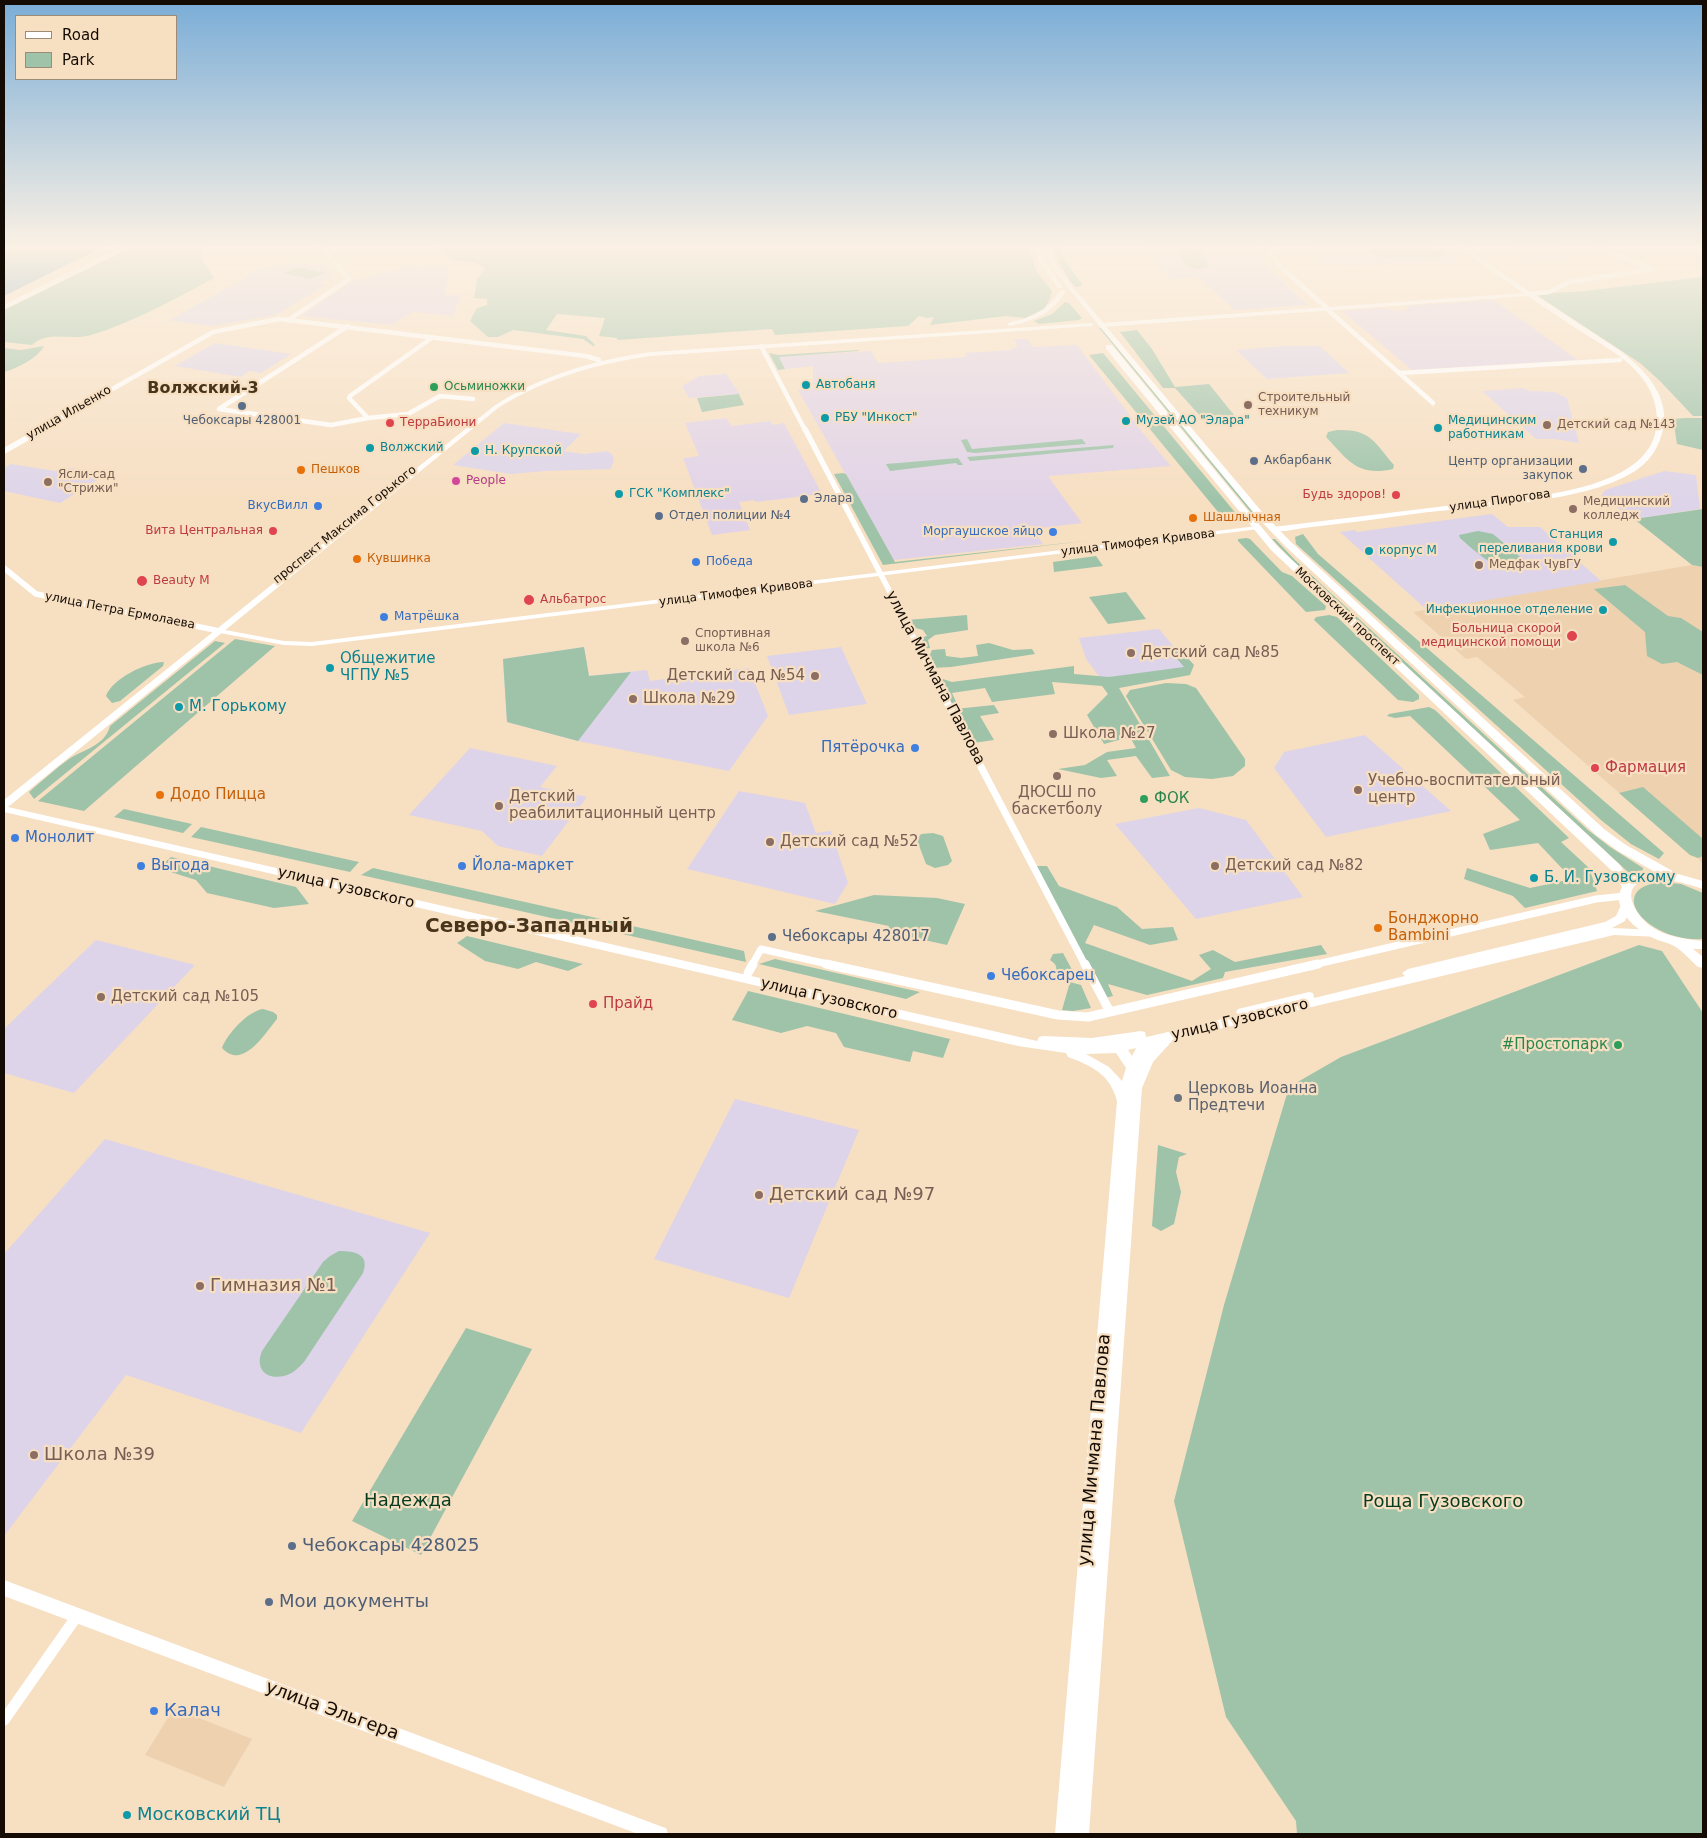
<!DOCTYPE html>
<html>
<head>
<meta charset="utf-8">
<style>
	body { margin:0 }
	#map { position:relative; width:1707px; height:1838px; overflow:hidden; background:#f7dfc2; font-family:"DejaVu Sans",sans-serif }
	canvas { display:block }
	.frame { position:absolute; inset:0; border:5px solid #140c04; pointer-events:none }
	.legend { position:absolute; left:15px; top:15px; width:162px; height:65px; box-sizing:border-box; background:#f7dfc2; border:1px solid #9c8b76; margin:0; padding:6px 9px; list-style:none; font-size:15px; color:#140c04 }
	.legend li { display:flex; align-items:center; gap:10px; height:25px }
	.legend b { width:25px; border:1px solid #9c8b76 }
</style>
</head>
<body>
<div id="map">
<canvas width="1707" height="1838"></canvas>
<div class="frame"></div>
<ul class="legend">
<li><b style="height:6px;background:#fff"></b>Road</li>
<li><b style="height:14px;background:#9ec3a9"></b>Park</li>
</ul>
</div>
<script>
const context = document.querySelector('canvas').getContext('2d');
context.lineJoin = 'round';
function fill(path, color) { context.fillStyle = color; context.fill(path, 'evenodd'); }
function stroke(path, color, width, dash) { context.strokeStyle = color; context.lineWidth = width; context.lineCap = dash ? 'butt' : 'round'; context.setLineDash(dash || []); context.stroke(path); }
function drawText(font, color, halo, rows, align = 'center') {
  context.font = font + ' "DejaVu Sans",sans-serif'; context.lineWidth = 4.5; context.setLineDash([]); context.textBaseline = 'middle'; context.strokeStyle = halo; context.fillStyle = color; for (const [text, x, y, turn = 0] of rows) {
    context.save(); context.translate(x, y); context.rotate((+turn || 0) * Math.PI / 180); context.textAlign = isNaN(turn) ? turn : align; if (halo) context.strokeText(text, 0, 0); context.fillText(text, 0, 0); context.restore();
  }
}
const built = new Path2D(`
	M1692,565L1703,567V864L1698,858L1690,855L1513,700L1525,697L1477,657L1466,659L1413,612Z
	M174,1708L252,1739L224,1787L145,1755Z`);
const industrial = new Path2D(`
	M409,265L415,267L447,265L448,281L444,295H461L453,316L414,312L403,317L393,325L301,316L351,282Z
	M1494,300L1578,360L1412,370L1342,311L1386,308L1393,311L1409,310L1405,306Z
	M1014,339H1027L1033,347L1077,345L1143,433L1171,466L1048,476L1082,523L1032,529L1043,544L894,560L798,390L813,388V366L785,369L779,357L871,351L878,363L967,357L965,353L1012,350V348L1018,347Z
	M726,374L740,394L689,398L682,386L699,376Z
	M726,418L732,426L770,421L772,425L784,423L822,494L756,502L754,500L739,502L750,530L712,535L683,458L699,456L685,423Z`);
const education = new Path2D(`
	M1144,246H1252L1265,265L1307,305L1235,310L1198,277L1170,279Z
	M1313,246H1393L1447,249L1460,261L1350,266L1322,262Z
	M1521,246H1551L1574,255L1554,260L1527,262L1508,249Z
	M305,261L309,266L324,265L332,275L321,283L328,284L275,315L212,326L170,320L247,277L244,276L257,269Z
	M215,343L291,354L261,373L249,371L241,377L175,366Z
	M1284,346H1320L1349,373L1267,379L1236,350Z
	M1523,388L1530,391L1554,392L1567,398L1579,443L1555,439H1536L1482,391Z
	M504,423L581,434L564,451L584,454L607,451L612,454L614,459L611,469L545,471L511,474L453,465Z
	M11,464L55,471L72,468L107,474L60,503L4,491V468Z
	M1664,471L1696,475L1700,509L1634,519L1601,496L1605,490Z
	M1492,514L1508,527H1540L1601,581L1427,610L1340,532L1355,530L1357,532Z
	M1159,629L1192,669L1104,683L1086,659L1079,638Z
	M584,647L589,676L647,670L650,681L749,668L768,716L729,771L578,741L507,722L503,659Z
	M841,647L867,704L789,715L767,656Z
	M1365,735L1367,737L1451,811L1326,837L1274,768L1284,752Z
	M470,748L557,766L540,787L587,797L542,856L498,846L482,831L409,815Z
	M739,791L805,803L816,833L831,831L848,883L835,904L687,869Z
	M1199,808L1246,820L1303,897L1196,919L1115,824Z
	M96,940L195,965L74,1093L4,1073V1029Z
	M735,1099L859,1130L789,1298L654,1259Z
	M105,1139L430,1233L301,1433L126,1375L4,1536V1254Z`);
const green = new Path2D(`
	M134,246H204L200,256L214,278C175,299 134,322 91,335C72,341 48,330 32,345L4,342V310Z
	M438,246H1029L1036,271L1052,291L1050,299L1044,309L1025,318L1006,316L930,325L934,317L927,318L919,316L908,326L775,335L772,329L618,340L617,338L599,336L605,318L557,314L546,330L586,336L595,345L593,346L583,339L513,330L498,337H488L470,321L477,308L487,305V299L474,298L477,279L485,270L479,264L452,259Z
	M1054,246L1061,247L1064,259L1082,284L1081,286L1075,287C1064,273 1058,263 1054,246Z
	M1376,247L1430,248L1443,251L1444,254L1442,257L1436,258C1419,258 1381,263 1370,251Z
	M1184,248L1201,251L1209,267L1198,269L1186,266L1177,251Z
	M298,267L325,273L310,279L283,273Z
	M1703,277V416H1693L1660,381L1640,363L1535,294L1584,291Z
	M1065,302L1069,303L1082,318L1079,320L1039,324L1034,321L1052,314Z
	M1099,328H1101L1262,522H1259Z
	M1137,330L1152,349L1175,387L1209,384L1234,415L1202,418L1175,388H1163L1120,332Z
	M44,346C38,358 16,369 4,372V348L21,350Z
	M858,350L859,351L779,357L785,369L778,370L769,353L778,355Z
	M1103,353L1238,516L1223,518L1089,355Z
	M739,394L744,405L702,412L697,398Z
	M1685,418H1703V450L1677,444L1673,419Z
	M1337,430C1371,429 1374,442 1394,465L1393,469C1357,477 1348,460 1326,437L1328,432Z
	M967,439L972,449L1082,439L1086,444L975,453L967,452L961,440Z
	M1114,445L1113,448L970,461L967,457Z
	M958,458L963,465H958L956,463L890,471L886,464Z
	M843,473L846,474L895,562L1093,540L883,565L834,474Z
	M1703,509V567L1692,565L1634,519Z
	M1478,531L1493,534L1524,560L1525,564C1506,582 1474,550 1460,538L1459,535Z
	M1303,534L1318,554L1664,853L1659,859L1631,844L1601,820L1296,544L1295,537Z
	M1246,538L1250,539L1282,572L1292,576L1326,606L1325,610L1306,612L1238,541V539Z
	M1272,539H1275L1295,560L1588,830L1610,847L1643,868V870L1631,873L1628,872L1293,561Z
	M1096,556L1103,566L1054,572L1053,562Z
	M1625,585L1668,616L1681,618L1703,632V675L1677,662L1662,664L1647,656L1645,632L1594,589Z
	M1126,592L1146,619L1108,624L1089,597Z
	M967,615L968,630L935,635L928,640L930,648L923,649L918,638L927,636L923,630L912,627L908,620Z
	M1329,615L1337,617L1419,695V699L1413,702L1398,700L1314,620L1316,617Z
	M235,639L275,646L84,811L38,801Z
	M215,641L225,643L34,799L29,792C42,781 55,769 69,759C84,749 105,746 110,726Z
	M989,643L1013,650L1032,649L1035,654L951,667L932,668L928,659L932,650L945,649L946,656L961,658L978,656L976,645Z
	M584,647L589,676L631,672L578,741L507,722L503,659Z
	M1178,647L1194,665L1190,675L1119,688L1170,776L1152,778L1136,756L1107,760L1117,776L1101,778L1058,769L1085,765L1107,752L1136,748L1130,737L1104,744L1087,715L1108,694L1102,686L1052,682L1055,694L992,702L985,688L952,693L958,706H953L937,677L952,682L1074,666V674L1109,677L1184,667L1169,649Z
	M164,662L163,666L120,701L112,703L106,696C112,679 146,662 164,662Z
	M1166,683L1186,684L1196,688L1245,759V766L1233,776L1212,779L1185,777L1171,770L1126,696L1130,690Z
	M994,705L999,713L980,716L994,740L973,743L955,709Z
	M1429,707L1435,710L1569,838L1561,842L1589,868L1597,891L1525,908L1513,896L1464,879L1467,868L1530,888L1572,879L1538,843L1490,850L1483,834L1520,820L1410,716L1395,718L1387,716L1389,714Z
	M1643,787L1703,839V856L1698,858L1690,855L1619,793Z
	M124,809L192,824L183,833L114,817Z
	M201,827L359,862L350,872L191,837Z
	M933,833L943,836L952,861L948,865L935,868L926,864L917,840L921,834Z
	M171,857L296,887L309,904L274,908L207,893L196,880L158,868Z
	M1036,866H1047L1059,886L1117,907L1142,929L1173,927L1178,940L1150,945L1094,925L1085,943L1192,981L1211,969L1199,955L1213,950L1235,962L1321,945L1327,954L1225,972L1223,978L1147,995L1108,984L1113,996L1105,998Z
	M373,868L744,951L746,962L361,875Z
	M1661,882L1681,884L1703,893V939C1686,940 1668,936 1654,927C1627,910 1625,886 1661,882Z
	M874,895L937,898L965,904L947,945L888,932L889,926L815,911Z
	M467,936L583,964L568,971L536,962L518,969L485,961L457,943Z
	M1639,945L1662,951L1703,1013V1834H1297L1296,1821L1226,1717L1174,1501L1224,1305L1289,1087L1341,1057Z
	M1063,953L1078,981L1055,974C1058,967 1056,964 1050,960L1053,954Z
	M775,959L920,992L906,999L759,964Z
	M1070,982L1081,985L1091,1008L1073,1011L1062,1010Z
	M748,991L950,1039L943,1058L913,1051L910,1062L844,1047L836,1033L807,1026L781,1033L732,1020Z
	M263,1009L273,1012L277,1015V1019C265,1033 243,1071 222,1048C227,1034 248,1011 263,1009Z
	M1158,1145L1187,1154L1179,1157L1176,1172L1181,1192L1174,1224L1161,1231L1152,1226Z
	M339,1251C355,1251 370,1254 363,1273L304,1362C298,1368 293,1374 284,1376C265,1380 255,1368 262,1351L323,1262L330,1256Z
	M466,1328L532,1349L421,1555L352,1521Z`);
const water = new Path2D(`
	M4,246H105L4,296Z`);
const minorFar4 = new Path2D(`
	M1266,246L1278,265L1327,308
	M1529,294L1549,292L1569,282L1653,269L1594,246
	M4,307L128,246
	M1328,310L1433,403
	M290,319L349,279L320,246
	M761,346L805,430
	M1401,373L1620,360
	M219,409L331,425L368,418L408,414L440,396L473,399
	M219,409L348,326
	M368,418L349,398L350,396L433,337
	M40,430L213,332L279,319L586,356L599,360`);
const minorFar3 = new Path2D(`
	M805,429L928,665
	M4,451L43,429
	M4,568L36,594L215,630`);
const minorFar2 = new Path2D(`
	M927,664L1085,965
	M752,965L761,949L832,965
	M1313,965L1596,899L1625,896`);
const minorFar1 = new Path2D(`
	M826,964L1058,1015L1088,1017L1318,964
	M1085,964L1110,1012
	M748,973L753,964`);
const minor = new Path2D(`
	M4,1720L77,1616`);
const tertiary = new Path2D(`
	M1526,293L1529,295L1528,296L1102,327L1099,325L1102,323Z
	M1257,526L1261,528L1259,529L312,646L284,645L220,633L216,631L220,629L284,641L312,642Z
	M4,1580L660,1826L666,1828L668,1834H638L4,1596Z`);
const secondary = new Path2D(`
	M1460,246H1467L1485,262L1619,350C1643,368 1667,392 1664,424C1662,439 1655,454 1644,464C1601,503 1479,506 1421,513C1384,518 1348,523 1312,527C1299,528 1283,533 1270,531V527H1273C1331,520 1388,513 1446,506C1499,499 1646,498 1656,429C1659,411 1654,394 1643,379C1625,355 1596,342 1571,325C1552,313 1534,300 1515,287C1496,274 1477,262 1460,246Z
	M1061,290L1066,291C1053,313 1034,321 1010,326L1007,324C1011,321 1017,321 1023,319C1040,314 1051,305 1061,290Z
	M1091,323L1093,324V326L651,356C596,364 546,378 498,408L8,807L1037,1041L1039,1037L1043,1036L1092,1038L1141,1031L1145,1032L1146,1037L1151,1036L1239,1015L1236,1012L1238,1009L1309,992L1313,993L1314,998L1405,976L1402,973L1408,969L1605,922L1616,916L1623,901H1631L1633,904L1625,921L1612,928L1656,930L1662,934L1660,937L1614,935L1173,1040L1153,1062L1142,1088L1089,1834H1055L1117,1101C1110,1074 1092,1066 1068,1057L1066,1053L1018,1046L4,812V800L494,406C542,375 594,360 651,352ZM1136,1048L1132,1056L1128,1050ZM1116,1053L1126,1068L1122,1081L1109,1067L1086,1054Z`);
const primary = new Path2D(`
	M1034,246H1040L1046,263L1063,287L1062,288H1058L1040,263Z
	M1044,246H1050L1056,264L1073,287L1263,513L1291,542L1604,829L1626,845L1678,874L1703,881V889C1686,884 1669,878 1650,880C1617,883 1634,915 1652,927C1667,937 1685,939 1703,941V949H1693L1703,957V968L1698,967C1690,960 1681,949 1672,945C1666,942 1659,941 1653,938C1636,930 1610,908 1622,887L1612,871L1271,550L1106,349V345H1112L1277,546L1620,865L1628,878L1641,873L1655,872L1618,851L1596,835L1285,546L1257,517L1069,289L1050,264Z`);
const markers = [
	[806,385,5,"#0f9aa8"],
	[434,387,5,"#2e9e5b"],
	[1248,405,5,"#8d6e63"],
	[242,406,5,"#5c6f8a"],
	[825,418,5,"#0f9aa8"],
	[1126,421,5,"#0f9aa8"],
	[390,423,5,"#e0444e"],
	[1547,425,5,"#8d6e63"],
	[1438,428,5,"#0f9aa8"],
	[370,448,5,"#0f9aa8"],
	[475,451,5,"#0f9aa8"],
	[1254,461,5,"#5c6f8a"],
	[1583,469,5,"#5c6f8a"],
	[301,470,5,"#e8710a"],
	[456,481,5,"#d1479c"],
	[48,482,5,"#8d6e63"],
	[619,494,5,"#0f9aa8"],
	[1396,495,5,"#e0444e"],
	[804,499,5,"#5c6f8a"],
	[318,506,5,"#3f7fe0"],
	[1573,509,5,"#8d6e63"],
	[659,516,5,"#5c6f8a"],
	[1193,518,5,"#e8710a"],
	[273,531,5,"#e0444e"],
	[1053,532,5,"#3f7fe0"],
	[1613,542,5,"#0f9aa8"],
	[1369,551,5,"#0f9aa8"],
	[357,559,5,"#e8710a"],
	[696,562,5,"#3f7fe0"],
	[1479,565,5,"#8d6e63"],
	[142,581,6,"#e0444e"],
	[529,600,6,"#e0444e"],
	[1603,610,5,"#0f9aa8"],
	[384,617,5,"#3f7fe0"],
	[1572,636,6,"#e0444e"],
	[685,641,5,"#8d6e63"],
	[1131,653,5,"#8d6e63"],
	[330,668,5,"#0f9aa8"],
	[815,676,5,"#8d6e63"],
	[633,699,5,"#8d6e63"],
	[179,707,5,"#0f9aa8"],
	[1053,734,5,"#8d6e63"],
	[915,748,5,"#3f7fe0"],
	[1595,768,5,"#e0444e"],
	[1057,776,5,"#8d6e63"],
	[1358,790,5,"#8d6e63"],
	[160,795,5,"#e8710a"],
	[1144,799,5,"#2e9e5b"],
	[499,806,5,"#8d6e63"],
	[15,838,5,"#3f7fe0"],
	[770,842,5,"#8d6e63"],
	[141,866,5,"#3f7fe0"],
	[462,866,5,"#3f7fe0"],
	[1215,866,5,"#8d6e63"],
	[1534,878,5,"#0f9aa8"],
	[1378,928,5,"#e8710a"],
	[772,937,5,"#5c6f8a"],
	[991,976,5,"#3f7fe0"],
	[101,997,5,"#8d6e63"],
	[593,1004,5,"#e0444e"],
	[1618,1045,5,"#2e9e5b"],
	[1178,1098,5,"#6b7280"],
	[759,1195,5,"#8d6e63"],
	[200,1286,5,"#8d6e63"],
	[34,1455,5,"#8d6e63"],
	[292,1546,5,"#5c6f8a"],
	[269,1602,5,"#5c6f8a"],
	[154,1711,5,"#3f7fe0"],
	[127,1815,5,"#0f9aa8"]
];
const farCulturenames = [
	["Автобаня",816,385],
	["РБУ \"Инкост\"",835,418],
	["Музей АО \"Элара\"",1136,421],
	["Медицинским",1448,421],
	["работникам",1448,435],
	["Волжский",380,448],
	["Н. Крупской",485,451],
	["ГСК \"Комплекс\"",629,494],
	["Станция",1603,535,"right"],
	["переливания крови",1603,549,"right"],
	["корпус М",1379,551],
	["Инфекционное отделение",1593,610,"right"]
];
const farLeisurenames = [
	["Осьминожки",444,387]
];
const farEducationnames = [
	["Строительный",1258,398],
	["техникум",1258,412],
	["Детский сад №143",1557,425],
	["Ясли-сад",58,475],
	["\"Стрижи\"",58,489],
	["Медицинский",1583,502],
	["колледж",1583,516],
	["Медфак ЧувГУ",1489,565],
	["Спортивная",695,634],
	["школа №6",695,648]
];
const farStreetnames = [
	["улица Ильенко",69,413,-30],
	["улица Пирогова",1500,501,-8],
	["проспект Максима Горького",345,525,-39],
	["улица Тимофея Кривова",1138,543,-7],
	["улица Тимофея Кривова",736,593,-7],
	["улица Петра Ермолаева",120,611,11],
	["Московский проспект",1347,617,43]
];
const farServicenames = [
	["Чебоксары 428001",242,421,"center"],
	["Акбарбанк",1264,461],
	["Центр организации",1573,462,"right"],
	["закупок",1573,476,"right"],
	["Элара",814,499],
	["Отдел полиции №4",669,516]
];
const farHealthnames = [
	["ТерраБиони",400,423],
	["Будь здоров!",1386,495,"right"],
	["Вита Центральная",263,531,"right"],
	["Beauty M",153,581],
	["Альбатрос",540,600],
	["Больница скорой",1561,629,"right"],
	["медицинской помощи",1561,643,"right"]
];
const farFoodnames = [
	["Пешков",311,470],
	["Шашлычная",1203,518],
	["Кувшинка",367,559]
];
const farHotelnames = [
	["People",466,481]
];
const farShopnames = [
	["ВкусВилл",308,506],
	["Моргаушское яйцо",1043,532],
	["Победа",706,562,"left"],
	["Матрёшка",394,617,"left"]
];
const educationNames = [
	["Детский сад №85",1141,653],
	["Детский сад №54",805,676,"right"],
	["Школа №29",643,699],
	["Школа №27",1063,734],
	["Учебно-воспитательный",1368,781],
	["центр",1368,798],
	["ДЮСШ по",1057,793,"center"],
	["баскетболу",1057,810,"center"],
	["Детский",509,797],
	["реабилитационный центр",509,814],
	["Детский сад №52",780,842],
	["Детский сад №82",1225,866],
	["Детский сад №105",111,997]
];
const cultureNames = [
	["Общежитие",340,659],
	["ЧГПУ №5",340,676],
	["М. Горькому",189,707],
	["Б. И. Гузовскому",1544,878]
];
const streetNames = [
	["улица Мичмана Павлова",935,678,62],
	["улица Гузовского",346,888,13],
	["улица Гузовского",829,999,13],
	["улица Гузовского",1240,1020,-13]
];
const shopNames = [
	["Пятёрочка",905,748,"right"],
	["Монолит",25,838],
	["Выгода",151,866],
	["Йола-маркет",472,866],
	["Чебоксарец",1001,976]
];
const healthNames = [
	["Фармация",1605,768],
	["Прайд",603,1004]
];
const foodNames = [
	["Додо Пицца",170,795],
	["Бонджорно",1388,919],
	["Bambini",1388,936]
];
const leisureNames = [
	["ФОК",1154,799],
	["#Простопарк",1608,1045,"right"]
];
const serviceNames = [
	["Чебоксары 428017",782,937]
];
const worshipNames = [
	["Церковь Иоанна",1188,1089],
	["Предтечи",1188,1106]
];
const farDistrictnames = [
	["Волжский-3",203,389]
];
const nearEducationnames = [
	["Детский сад №97",769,1195],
	["Гимназия №1",210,1286],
	["Школа №39",44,1455]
];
const nearStreetnames = [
	["улица Мичмана Павлова",1095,1450,-85],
	["улица Эльгера",332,1711,20]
];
const nearParknames = [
	["Надежда",408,1501],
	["Роща Гузовского",1443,1502]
];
const nearServicenames = [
	["Чебоксары 428025",302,1546],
	["Мои документы",279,1602]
];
const nearShopnames = [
	["Калач",164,1711]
];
const nearCulturenames = [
	["Московский ТЦ",137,1815]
];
const districtNames = [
	["Северо-Западный",529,927]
];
fill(built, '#eed1af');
fill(industrial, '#e1d3e7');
fill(education, '#ddd4e9');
fill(green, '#9ec3a9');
fill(water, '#75a2bd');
stroke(minorFar4, '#fff', 4.5);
stroke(minorFar3, '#fff', 5.5);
stroke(minorFar2, '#fff', 7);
stroke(minorFar1, '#fff', 9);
stroke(minor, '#fff', 11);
fill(tertiary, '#fff');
fill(secondary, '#fff');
fill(primary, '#fff');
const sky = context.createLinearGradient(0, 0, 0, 504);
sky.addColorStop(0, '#7aadd7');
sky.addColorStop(0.49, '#fbf1e4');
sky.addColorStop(1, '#fbf1e400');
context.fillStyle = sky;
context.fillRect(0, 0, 1707, 504);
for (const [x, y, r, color] of markers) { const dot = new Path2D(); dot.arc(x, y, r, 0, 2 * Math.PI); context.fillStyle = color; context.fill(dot); stroke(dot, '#f7dfc2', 2); }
drawText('12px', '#0d838f', '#f7dfc2', farCulturenames, 'left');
drawText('12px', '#27864d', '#f7dfc2', farLeisurenames, 'left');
drawText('12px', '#785e54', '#f7dfc2', farEducationnames, 'left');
drawText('12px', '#140c04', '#f7dfc2', farStreetnames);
drawText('12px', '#4e5e75', '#f7dfc2', farServicenames, 'left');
drawText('12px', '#be3a42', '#f7dfc2', farHealthnames, 'left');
drawText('12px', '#c56008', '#f7dfc2', farFoodnames, 'left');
drawText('12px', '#b23c85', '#f7dfc2', farHotelnames, 'left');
drawText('12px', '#366cbe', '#f7dfc2', farShopnames, 'right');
drawText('15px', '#785e54', '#f7dfc2', educationNames, 'left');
drawText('15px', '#0d838f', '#f7dfc2', cultureNames, 'left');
drawText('15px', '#140c04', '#f7dfc2', streetNames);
drawText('15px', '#366cbe', '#f7dfc2', shopNames, 'left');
drawText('15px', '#be3a42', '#f7dfc2', healthNames, 'left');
drawText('15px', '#c56008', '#f7dfc2', foodNames, 'left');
drawText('15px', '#27864d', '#f7dfc2', leisureNames, 'left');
drawText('15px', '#4e5e75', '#f7dfc2', serviceNames, 'left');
drawText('15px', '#5b616d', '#f7dfc2', worshipNames, 'left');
drawText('bold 16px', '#47341b', '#f7dfc2', farDistrictnames);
drawText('18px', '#785e54', '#f7dfc2', nearEducationnames, 'left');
drawText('18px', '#140c04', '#f7dfc2', nearStreetnames);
drawText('18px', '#063c1f', '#f7dfc2', nearParknames);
drawText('18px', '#4e5e75', '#f7dfc2', nearServicenames, 'left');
drawText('18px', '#366cbe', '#f7dfc2', nearShopnames, 'left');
drawText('18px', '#0d838f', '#f7dfc2', nearCulturenames, 'left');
drawText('bold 20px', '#47341b', '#f7dfc2', districtNames);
</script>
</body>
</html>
